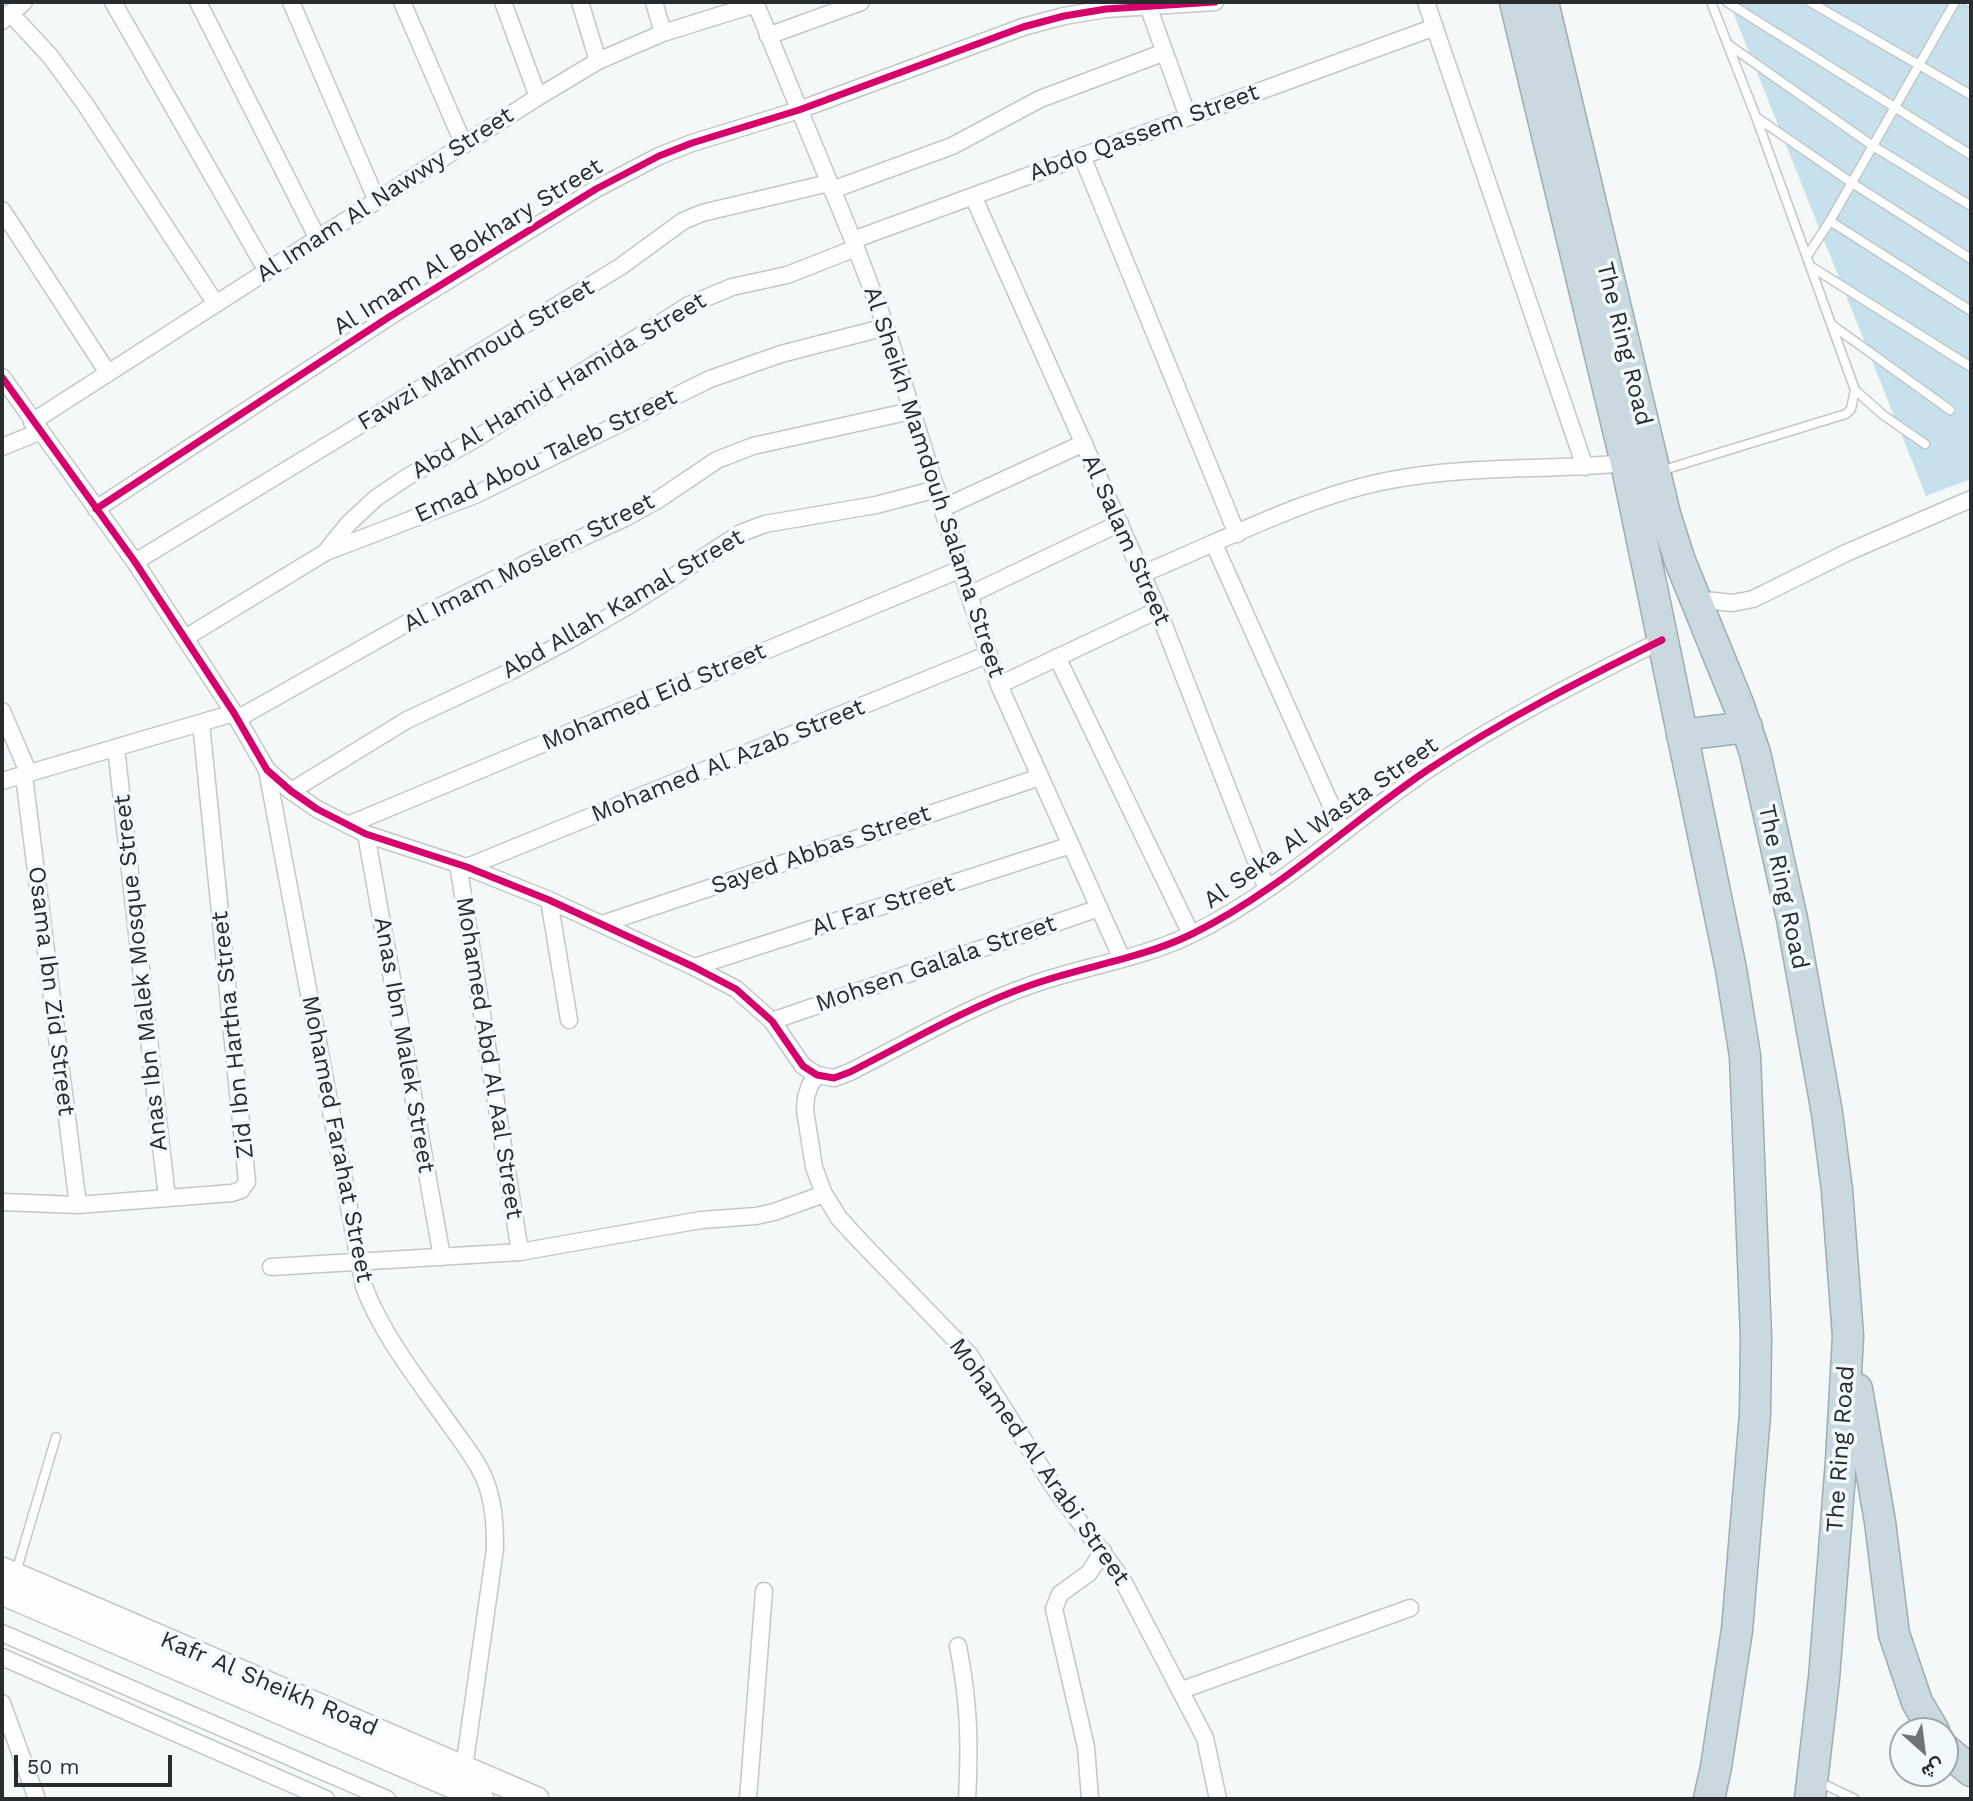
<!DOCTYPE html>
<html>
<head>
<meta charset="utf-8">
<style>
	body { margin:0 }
	#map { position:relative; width:1973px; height:1801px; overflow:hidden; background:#f4f8f9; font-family:"Work Sans",Vazirmatn,sans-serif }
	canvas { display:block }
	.frame { position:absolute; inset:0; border:4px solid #292c2e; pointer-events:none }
	.north { position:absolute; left:1889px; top:1717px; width:70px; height:70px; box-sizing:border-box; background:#f1f9fc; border:2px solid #a1a7aa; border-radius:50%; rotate:152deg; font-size:19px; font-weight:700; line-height:28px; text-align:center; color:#292c2e }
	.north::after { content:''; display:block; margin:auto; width:24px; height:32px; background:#707375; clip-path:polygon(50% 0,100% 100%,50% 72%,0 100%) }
	.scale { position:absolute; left:14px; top:1755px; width:158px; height:32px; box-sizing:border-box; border:4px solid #292c2e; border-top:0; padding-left:9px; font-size:21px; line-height:24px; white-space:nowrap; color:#292c2e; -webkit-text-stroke:5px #f1f9fc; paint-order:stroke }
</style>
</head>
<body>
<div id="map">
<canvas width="1973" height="1801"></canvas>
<div class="frame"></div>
<div class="north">ش</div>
<div class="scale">50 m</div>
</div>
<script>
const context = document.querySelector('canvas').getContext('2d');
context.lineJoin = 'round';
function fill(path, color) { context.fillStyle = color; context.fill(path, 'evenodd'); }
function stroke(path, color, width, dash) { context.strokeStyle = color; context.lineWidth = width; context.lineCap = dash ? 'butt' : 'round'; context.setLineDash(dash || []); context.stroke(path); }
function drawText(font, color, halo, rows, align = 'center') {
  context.font = font + ' "Work Sans",sans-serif'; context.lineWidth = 7; context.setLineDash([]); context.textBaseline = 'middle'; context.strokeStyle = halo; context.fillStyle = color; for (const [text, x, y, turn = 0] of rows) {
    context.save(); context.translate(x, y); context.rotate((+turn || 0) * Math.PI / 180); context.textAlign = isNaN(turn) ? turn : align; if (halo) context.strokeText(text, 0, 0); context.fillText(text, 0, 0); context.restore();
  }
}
const green = new Path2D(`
	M1729,2H1971V479L1926,496Z`);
const lane = new Path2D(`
	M1711,2L1756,117L1855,390L1883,415L1925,444
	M1727,2L1971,155
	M1810,2L1971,95
	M1969,2L1971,3
	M1729,45L1873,146L1971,206
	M1756,117L1852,183L1971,259
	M1830,221L1971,311
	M1807,256L1830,221L1955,2
	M1810,266L1971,367
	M1832,325L1950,410
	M1660,471L1846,414L1851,409L1855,390
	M16,1572L56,1437
	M1817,1781L1855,1799`);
const street = new Path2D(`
	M113,2L267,271
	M198,2L318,239
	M291,2L377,201
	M402,2L464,145
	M503,2L538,97
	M580,2L598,61
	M654,2L663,33
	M755,2L853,240L886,327L969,595L999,685L1122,959
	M1426,2L1585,467
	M1148,6L1188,117
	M10,13L50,56L85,104L216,304
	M2,21L24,2
	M768,36L861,2
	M1082,156L1237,534
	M832,190L952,146L1040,99L1165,52
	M973,196L1158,610L1267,889
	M2,210L108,373
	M853,240L1435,27
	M2,377L135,562L234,713L267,770L291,791L317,809L366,834L467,867L549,900L694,967L736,989L772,1021L803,1066L817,1075L834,1078L850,1072C909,1042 968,1007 1031,985C1084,966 1141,959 1192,934C1278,892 1348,824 1426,771C1501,721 1581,680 1662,640
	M32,422L538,97L598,61L663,33L756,4
	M2,447L39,432
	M943,508L1084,443
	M96,509L389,317L596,189L659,156L692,143L799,110L1023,27L1064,16L1106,9L1215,2
	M1214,544L1343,832
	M327,550L349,523L376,498L407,477L472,441L689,305L732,287L787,275L856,248
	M135,562L620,267L683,221L702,213L829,183
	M1142,574C1220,542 1309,495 1391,480C1468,465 1548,471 1626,463
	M969,595L1120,523
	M1695,599L1733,603L1753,599L1846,553L1971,499
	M185,638L326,552L475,495L710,379L781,354L886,327
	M1057,657L1191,934
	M999,685L1158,610
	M2,711L29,774
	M237,719L409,622L531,561L625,518L656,501L717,460L753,446L911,411
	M116,748L167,1198
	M267,770L364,1287C384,1338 419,1381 450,1425C462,1442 477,1460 485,1480C494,1502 495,1526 495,1549L464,1768
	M24,776L78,1205
	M2,781L234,713
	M291,791L407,720L505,674L569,640L631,604L741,533L765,524L876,505L937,489
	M348,825L961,569
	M366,834L442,1257
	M458,864L520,1252
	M467,867L989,654
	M549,900L569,1020
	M602,924L1040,777
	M694,967L1071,845
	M772,1021L1099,908
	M817,1075L810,1085L806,1097L805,1110L814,1167L824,1194L839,1218L859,1240L969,1354L1053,1486L1122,1579L1205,1738L1218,1799
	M2,1202L78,1205L232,1193L241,1190L247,1182L201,723
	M271,1267L520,1252L701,1220L756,1216L774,1212L824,1194
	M2,1633L387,1799
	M958,1646C969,1702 970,1743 967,1799
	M2,1657L326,1799
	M1182,1690L1410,1608
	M2,1703L37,1799
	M748,1799L764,1591
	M1090,1799L1086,1747L1054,1609L1060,1594L1089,1573L1103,1551`);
const secondary = new Path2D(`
	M2,1569L537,1799
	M2,1593L482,1799`);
const highway = new Path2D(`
	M1515,2L1626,463L1731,969L1745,1056L1756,1337L1755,1414L1737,1630L1716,1767L1709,1799
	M1543,2L1665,514L1680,561L1739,706L1755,753L1792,919L1827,1113L1837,1190L1848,1336L1841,1461L1824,1678L1810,1799
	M1682,735L1747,727
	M1857,1389L1880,1522L1894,1634L1917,1702L1934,1731
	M1945,1749L1971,1771`);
const cycleway = new Path2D(`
	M2,377L135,562L234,713L267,770L291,791L317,809L366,834L467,867L549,900L694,967L736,989L772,1021L803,1066L817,1075L834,1078L850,1072C909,1042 968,1007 1031,985C1084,966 1141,959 1192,934C1278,892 1348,824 1426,771C1501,721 1581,680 1662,640
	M96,509L389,317L596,189L659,156L692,143L799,110L1023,27L1064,16L1106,9L1215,2`);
const streetNames = [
	["Abdo Qassem Street",1144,133,-20],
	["Al Imam Al Nawwy Street",385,195,-33],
	["Al Imam Al Bokhary Street",468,247,-32],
	["The Ring Road",1624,344,76],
	["Fawzi Mahmoud Street",476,355,-31],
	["Abd Al Hamid Hamida Street",559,386,-31],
	["Emad Abou Taleb Street",546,456,-25],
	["Al Sheikh Mamdouh Salama Street",934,482,72],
	["Al Salam Street",1126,540,66],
	["Al Imam Moslem Street",529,563,-27],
	["Abd Allah Kamal Street",623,604,-30],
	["Mohamed Eid Street",654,697,-23],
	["Mohamed Al Azab Street",728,761,-22],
	["Al Seka Al Wasta Street",1321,823,-35],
	["Sayed Abbas Street",821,850,-19],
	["The Ring Road",1783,887,78],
	["Al Far Street",883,906,-18],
	["Mohsen Galala Street",936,964,-19],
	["Anas Ibn Malek Mosque Street",141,973,-96],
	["Osama Ibn Zid Street",51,991,83],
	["Zid Ibn Hartha Street",233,1035,-96],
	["Anas Ibn Malek Street",404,1045,80],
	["Mohamed Abd Al Aal Street",489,1058,81],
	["Mohamed Farahat Street",337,1139,79],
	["The Ring Road",1841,1449,-86],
	["Mohamed Al Arabi Street",1039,1462,55],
	["Kafr Al Sheikh Road",269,1684,23]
];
fill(green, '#c6e1ec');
stroke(lane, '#c4c7c8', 11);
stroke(street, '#c4c7c8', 19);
stroke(secondary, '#c4c7c8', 26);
stroke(highway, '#9badb3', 33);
stroke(lane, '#fdfefe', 8);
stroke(street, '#fdfefe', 16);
stroke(secondary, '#fdfefe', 23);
stroke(highway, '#cad9e0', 30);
stroke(cycleway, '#d6006c', 7);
drawText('24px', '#292c2e', '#f1f9fc', streetNames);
</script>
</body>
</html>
